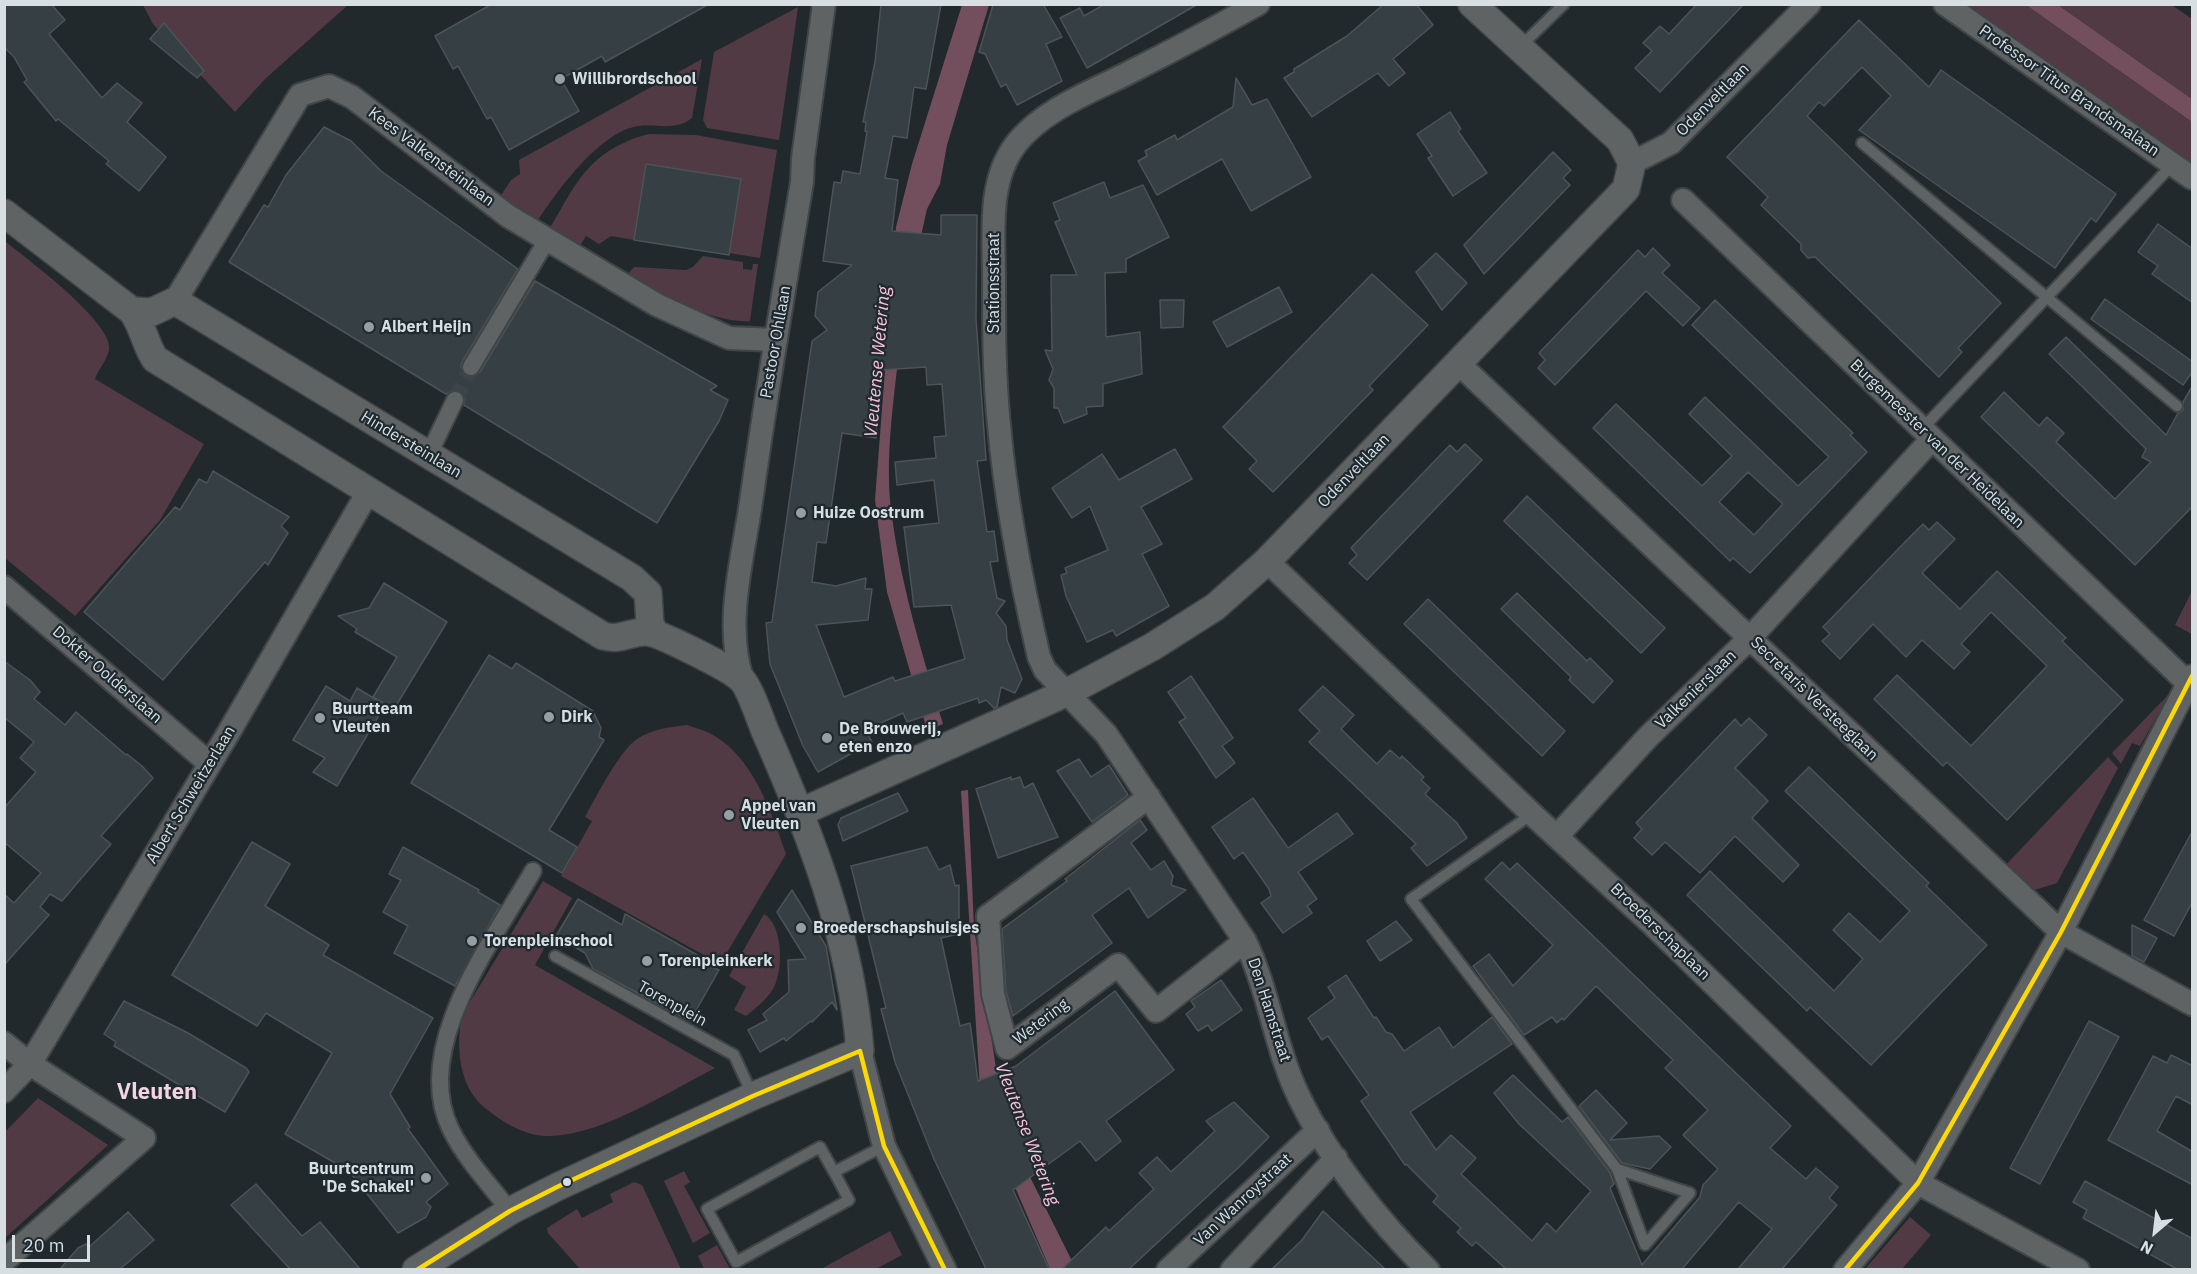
<!DOCTYPE html>
<html>
<head>
<meta charset="utf-8">
<style>
	body { margin:0 }
	#map { position:relative; width:2197px; height:1274px; overflow:hidden; background:#22292c; font-family:"IBM Plex Sans",sans-serif }
	canvas { display:block }
	.frame { position:absolute; inset:0; border:6px solid #d7dfe3; pointer-events:none }
	.north { position:absolute; left:2125px; top:1202px; width:60px; height:60px; -webkit-text-stroke:4px #1e2a30; paint-order:stroke; rotate:208deg; font-size:16px; font-weight:700; line-height:24px; text-align:center; color:#d7dfe3 }
	.north::after { content:''; display:block; margin:auto; width:21px; height:27px; background:#d7dfe3; clip-path:polygon(50% 0,100% 100%,50% 72%,0 100%) }
	.scale { position:absolute; left:12px; top:1235px; width:78px; height:27px; box-sizing:border-box; border:3px solid #d7dfe3; border-top:0; padding-left:8px; font-size:18px; line-height:21px; white-space:nowrap; color:#d7dfe3; -webkit-text-stroke:4px #1e2a30; paint-order:stroke }
</style>
</head>
<body>
<div id="map">
<canvas width="2197" height="1274"></canvas>
<div class="frame"></div>
<div class="north">N</div>
<div class="scale">20 m</div>
</div>
<script>
const context = document.querySelector('canvas').getContext('2d');
context.lineJoin = 'round';
function fill(path, color) { context.fillStyle = color; context.fill(path, 'evenodd'); }
function stroke(path, color, width, dash) { context.strokeStyle = color; context.lineWidth = width; context.lineCap = dash ? 'butt' : 'round'; context.setLineDash(dash || []); context.stroke(path); }
function drawText(font, color, halo, rows, align = 'center') {
  context.font = font + ' "IBM Plex Sans",sans-serif'; context.lineWidth = 4.5; context.setLineDash([]); context.textBaseline = 'middle'; context.strokeStyle = halo; context.fillStyle = color; for (const [text, x, y, turn = 0] of rows) {
    context.save(); context.translate(x, y); context.rotate((+turn || 0) * Math.PI / 180); context.textAlign = isNaN(turn) ? turn : align; if (halo) context.strokeText(text, 0, 0); context.fillText(text, 0, 0); context.restore();
  }
}
const green = new Path2D(`
	M143,5H348L265,79L235,112L153,24Z
	M1960,5H2026L2192,122V164Z
	M2058,5H2172L2192,19V99Z
	M798,7L779,140L707,128L703,120L714,52Z
	M702,59L692,118C676,131 659,124 639,126C601,130 556,192 537,222L500,197L511,180L520,174L519,160Z
	M648,134L696,135L777,150L760,258L729,253L741,179L646,164L634,240L611,236L599,244L586,236L578,249L549,230C578,180 589,151 648,134Z
	M6,242C27,259 114,323 109,350C107,360 98,370 95,379L204,444L160,520L75,616L5,558Z
	M703,256L743,262V269L752,270L753,264H758L750,321C713,324 659,292 626,276L634,267L686,270L693,267Z
	M2192,591V634L2175,625Z
	M2170,693L2140,746L2132,743L2121,764L2112,753Z
	M687,725C695,728 705,730 713,735C753,757 772,814 786,854L720,964L561,876L592,821L585,817C596,797 620,750 637,739C652,729 670,727 687,725Z
	M2108,757L2118,768L2057,883L2028,892L2004,867Z
	M543,881L572,898L535,965L715,1068C668,1092 604,1134 551,1136C526,1137 504,1123 485,1108C458,1086 456,1046 462,1015Z
	M764,914C783,925 783,967 775,985C770,997 756,1008 746,1016L734,1010L746,987L729,976Z
	M38,1098L108,1145L5,1238V1132Z
	M684,1171L690,1182L684,1186L710,1233L693,1243L664,1181Z
	M634,1182L642,1185L681,1269H580L548,1233L547,1228L577,1209L582,1218L613,1202L610,1194Z
	M1910,1217L1931,1235L1902,1269H1865Z
	M890,1231L902,1255L876,1269H821Z
	M717,1245L730,1269H704L698,1256Z`);
const water = new Path2D(`
	M962,5H989L947,145L940,184L927,209L902,321C897,382 884,448 891,509C900,583 922,653 943,724L927,730L887,592L875,500L896,227L912,164Z
	M2026,5H2058L2192,99V122Z
	M968,790L974,928L997,1074L1031,1179L1076,1269H1050L1006,1166L980,1089L961,791Z`);
const building = new Path2D(`
	M4,4H51L65,20L49,34L102,98L117,83L142,103L127,122L166,157L139,191L106,164L109,161L58,119L56,121L24,82L27,80L14,57L4,47Z
	M492,4H709L605,62L602,56L561,79L579,111L509,150L491,117L487,119L458,66L453,69L435,36Z
	M881,4H941L926,89L914,87L907,138L893,136L885,178L898,180L892,231L941,235V215H977L976,319L986,460L977,461L987,532L994,531L998,561L990,562L997,598L1005,601L996,613L1006,626L1007,640L1022,679L1015,693L1001,687L997,707L994,708L986,700L979,703L978,698L907,722L903,713L865,730L872,742L818,772L803,746L770,664L766,623L772,622L812,341L827,330L815,316L818,292L852,265L823,261L834,182L841,183L843,171L860,174L867,132L865,131L866,122H863L875,62ZM926,367L927,385L942,384L946,436L934,437L936,458L895,462L897,485L934,480L939,523L904,527L914,607L951,605L965,659L895,681L893,677L844,697L816,625L868,620L872,589H865L866,578L836,586L812,582L817,542L826,543L842,433L876,438L881,370Z
	M1043,4L1062,37L1046,44L1062,81L1017,105L1006,84L1001,87L985,54L979,52L993,5Z
	M1105,4H1198L1087,68L1060,18L1080,8L1084,16Z
	M1384,4H1416L1433,25L1393,59L1405,73L1389,86L1378,73L1312,117L1284,78L1294,72V69L1347,36Z
	M1697,4H1744L1660,92L1635,68L1652,51L1643,43L1660,26L1669,34Z
	M1859,20L1929,87L1941,70L2116,194L2096,222L2091,218L2055,268L1859,130L1891,96L1862,67L1824,106L1819,102L1807,116L2001,303L1958,348L1962,352L1939,377L1815,257L1808,258L1801,250V244L1761,205L1768,197L1727,157Z
	M164,23L204,71L197,78L150,39Z
	M1236,78L1252,105L1267,99L1311,177L1251,211L1222,159L1157,195L1138,161L1147,156L1145,151L1175,135L1177,140L1233,107Z
	M1450,112L1461,129L1458,131L1487,173L1453,196L1428,158L1432,156L1417,134Z
	M324,127L351,141L381,171L518,269L462,362L461,367L465,376L471,377L480,372L535,281L717,386L710,390L728,400L719,421L657,523L464,405L465,399L460,391L454,390L446,394L229,262L264,205L268,207L286,175Z
	M1553,152L1571,170L1563,178L1570,185L1484,274L1464,245Z
	M646,164L741,179L729,255L634,240Z
	M1104,182L1110,198L1143,185L1169,237L1126,259V272L1105,273L1106,337L1140,332L1142,374L1103,384V406L1086,407L1087,414L1064,423L1058,408H1054V388L1049,380L1053,369L1045,350L1052,351L1051,275H1077L1055,222L1060,220L1053,203Z
	M2158,224L2193,249V303L2152,274L2158,266L2138,252Z
	M1653,248L1670,265L1662,273L1700,308L1683,326L1646,291L1555,385L1538,368L1545,360L1539,353L1638,250L1645,257Z
	M1436,253L1467,283L1442,310L1416,272Z
	M1372,274L1428,325L1369,386L1373,390L1273,492L1249,469L1257,461L1223,427Z
	M1279,287L1292,312L1227,347L1213,322Z
	M2105,299L2193,362V371L2183,385L2091,319Z
	M1160,300H1184L1183,327L1161,328Z
	M1715,300L1853,433L1850,435L1867,452L1750,573L1733,558L1730,561L1593,428L1616,404L1702,486L1732,456L1689,414L1705,397L1798,486L1829,457L1692,325ZM1748,472L1783,504L1754,535L1719,502Z
	M2066,337L2166,435L2178,413L2183,410V402L2193,385V506L2135,565L1981,417L2004,392L2039,426L2047,417L2064,433L2056,442L2115,499L2151,462L2142,457L2146,449L2049,354Z
	M1465,444L1482,460L1367,580L1349,563L1357,555L1351,548L1450,445L1457,452Z
	M1175,449L1192,479L1141,507L1162,544L1142,554L1169,606L1116,636L1113,630L1087,642L1066,596L1061,575L1067,573L1065,568L1108,550L1090,506L1072,518L1052,488L1102,454L1119,480Z
	M213,471L289,517L281,526L288,533L268,565L265,562L163,680L84,612L175,507L180,510L199,479L207,483Z
	M1527,496L1665,628L1641,653L1504,521Z
	M1937,522L1955,539L1922,573L1960,609L1997,571L2066,638L2062,641L2123,700L2007,820L1947,762L1943,766L1874,699L1897,675L1971,746L2047,666L1991,612L1961,644L1970,652L1954,669L1922,640L1906,657L1873,624L1840,659L1822,641L1830,634L1823,627L1906,541L1923,524L1929,530Z
	M384,583L447,622L394,709L373,697L397,657L355,632L357,629L338,616L369,608Z
	M1517,593L1587,661L1590,658L1613,681L1593,703L1569,680L1571,677L1501,609Z
	M1428,599L1565,731L1542,756L1404,624Z
	M489,655L512,669L516,663L593,711L601,728L599,737L604,740L549,830L577,847L562,873L411,783Z
	M4,661L30,680L40,692L34,699L65,725L76,712L126,755L127,754L142,766L153,778L101,836L111,844L79,881L62,901L50,894L40,907L49,915L4,965V894L14,903L41,873L4,842V808L36,772L20,758L34,742L4,717Z
	M1191,676L1233,738L1222,746L1235,763L1216,778L1179,722L1186,718L1168,692Z
	M326,686L350,701L357,688L385,705L337,786L313,772L325,758L293,740Z
	M1323,686L1354,715L1341,729L1377,764L1390,750L1400,759L1402,756L1424,777L1421,780L1430,788L1425,794L1457,823L1467,838L1427,866L1411,848L1416,844L1309,742L1320,731L1299,710Z
	M1749,718L1767,735L1735,768L1768,801L1752,818L1799,865L1783,882L1735,836L1700,873L1665,842L1652,855L1634,838L1642,829L1636,823L1735,719L1741,726Z
	M1079,759L1091,777L1109,765L1128,795L1092,822L1057,771Z
	M1809,767L1929,883L1926,886L1987,945L1871,1065L1810,1007L1807,1011L1687,895L1710,871L1834,991L1863,959L1833,930L1835,928L1849,913L1880,942L1910,911L1785,791Z
	M1011,777V780L1020,777L1024,788L1033,783L1058,837L998,858L976,789Z
	M898,793L908,811L843,841L838,825L841,818Z
	M1253,798L1288,848L1337,813L1353,834L1298,872L1317,899L1307,906L1312,913L1283,933L1261,903L1271,896L1269,889L1243,852L1234,859L1212,827Z
	M1140,820L1147,830L1131,843L1151,870L1164,861L1173,876L1171,885L1186,890L1148,918L1129,888L1092,915L1112,943L1013,1016L1006,992L1002,929L1067,881L1065,879Z
	M2193,830V901L2174,936L2144,920Z
	M252,842L290,864L265,906L329,945L323,955L433,1018L390,1094L410,1127L408,1129L448,1184L426,1202L431,1207L426,1217L398,1233L349,1171L285,1134L332,1053L266,1013L257,1026L172,975Z
	M403,847L479,890L478,892L500,905L455,986L394,953L408,926L383,912L401,880L389,874Z
	M927,847L939,870L950,865L955,886L959,885V934L941,938L960,1026L970,1023L978,1081L1016,1066L1115,991L1174,1070L1106,1121L1121,1141L1096,1161L1080,1141L1013,1190L1049,1269H986L934,1159L895,1062L881,1009L886,1008L851,866Z
	M1502,862L1510,870L1517,863L1791,1126L1770,1148L1806,1179L1816,1168L1838,1187L1829,1198L1837,1205L1782,1269H1738L1772,1229L1739,1202L1682,1269H1506L1476,1242L1472,1246L1457,1232L1461,1228L1433,1202L1438,1196L1406,1164L1405,1165L1361,1101L1369,1095L1328,1036L1322,1040L1308,1018L1335,998L1328,987L1346,975L1374,1018L1376,1017L1386,1032L1392,1034L1404,1051L1439,1027L1453,1048L1492,1017L1512,1044L1410,1112L1436,1150L1451,1135L1476,1158L1461,1174L1532,1241L1547,1223L1556,1232L1591,1191L1519,1124L1494,1093L1513,1075L1562,1122L1568,1117L1610,1173L1614,1184L1610,1188L1642,1265L1700,1197L1703,1185L1718,1169L1683,1135L1708,1110L1665,1068L1673,1060L1596,986L1564,1020L1562,1018L1557,1023L1552,1017L1524,1035L1473,966L1489,954L1513,986L1553,945L1485,879Z
	M792,890L826,946L837,1010L832,1002L812,1022L811,1021L786,1041L784,1038L760,1052L748,1030L767,1020L763,1014L789,992L788,960L806,959L777,912Z
	M578,899L622,925L625,914L713,964L712,967L719,970L690,1021L593,969L585,953L556,936Z
	M1396,921L1412,940L1380,961L1367,941Z
	M2132,925L2157,938L2144,962L2132,956Z
	M1221,980L1242,1010L1212,1031L1208,1025L1198,1031L1186,1014L1195,1007L1191,1001Z
	M124,1001L188,1033L246,1068L249,1072L225,1112L114,1046L116,1042L104,1034Z
	M2089,1021L2119,1037L2040,1184L2010,1168Z
	M2171,1055L2193,1066V1105L2176,1096L2157,1131L2193,1152V1185L2108,1140L2153,1056L2167,1063Z
	M1596,1090L1627,1123L1610,1140L1659,1136L1671,1147L1650,1169L1622,1163L1579,1106Z
	M1234,1102L1269,1137L1239,1167L1129,1269H1062L1106,1227L1109,1231L1154,1189L1139,1173L1157,1157L1171,1172L1215,1131L1206,1121Z
	M2085,1181L2193,1239V1269H2177L2083,1218L2087,1210L2073,1202Z
	M256,1184L302,1236L320,1222L360,1269H290L231,1205Z
	M1323,1211L1385,1269H1272L1302,1240Z
	M128,1212L154,1240L120,1269H60L78,1248L86,1244L89,1247Z`);
const pedestrianTunnel = new Path2D(`
	M455,400L471,367`);
const service = new Path2D(`
	M1519,48L1564,4
	M1862,143L2177,406
	M1922,429L2173,164
	M1532,814L1411,899L1617,1169L1645,1245L1690,1193L1617,1169
	M555,956L734,1055L753,1096
	M834,1172L849,1200L736,1262L707,1209L820,1147L834,1172L884,1146`);
const pedestrian = new Path2D(`
	M471,367L547,240
	M428,456L455,400
	M510,1211C490,1185 466,1160 451,1130C410,1048 493,941 533,871`);
const minor = new Path2D(`
	M1258,4C1217,27 1176,49 1134,70C1094,91 1044,108 1016,144C987,182 994,236 994,280C994,328 994,377 999,425C1006,504 1021,580 1039,657L1045,670L1106,734L1245,941C1269,991 1275,1048 1299,1097C1328,1157 1380,1223 1428,1270
	M1945,4L2192,178
	M1632,163L1671,143L1809,4
	M1683,200L2192,687
	M175,301L300,95L329,86L352,97L508,216L657,305L729,338L776,340
	M1458,363L2061,932L2192,1004
	M1267,561L1532,814L1653,925L1918,1183L2078,1270
	M4,587L210,764
	M742,678C724,623 743,558 751,502C766,395 784,289 802,182L803,158L824,4
	M1149,797L988,916L993,994L1007,1048L1118,965L1156,1011L1245,941
	M1558,835L1648,737L1750,638L1932,439
	M4,1043L30,1064L144,1138L4,1261
	M860,1051L884,1146L945,1270
	M4,1091L30,1064L229,732L368,492
	M1168,1270L1318,1130
	M1232,1270L1336,1158
	M1845,1270L1918,1183L2061,932L2192,676`);
const tertiary = new Path2D(`
	M4,213L132,311C143,326 145,344 155,359L603,636C623,641 629,631 647,632C660,633 729,668 740,678C749,685 760,719 765,731C811,835 851,937 860,1051L753,1096L557,1187L510,1211L416,1270
	M132,311L152,312L175,301L632,578L648,593L650,624L655,633
	M801,812L1068,692L1152,647L1215,607L1267,561L1626,189L1632,163L1620,140L1472,4`);
const bus1 = new Path2D(`
	M860,1051L884,1146L945,1270
	M417,1270L510,1211L557,1187L753,1096L860,1051
	M1845,1270L1918,1183L2061,932L2192,676`);
const markers = [
	[560,79,6,"#989fa3"],
	[369,327,6,"#989fa3"],
	[801,513,6,"#989fa3"],
	[549,717,6,"#989fa3"],
	[320,718,6,"#989fa3"],
	[827,738,6,"#989fa3"],
	[729,815,6,"#989fa3"],
	[801,928,6,"#989fa3"],
	[472,941,6,"#989fa3"],
	[647,961,6,"#989fa3"],
	[426,1178,6,"#989fa3"],
	[567,1182,5,"#d7dfe3"]
];
const poiNames = [
	["Willibrordschool",572,79],
	["Albert Heijn",381,327],
	["Huize Oostrum",813,513],
	["Buurtteam",332,709],
	["Vleuten",332,727],
	["Dirk",561,717],
	["De Brouwerij,",839,729],
	["eten enzo",839,747],
	["Appel van",741,806],
	["Vleuten",741,824],
	["Broederschapshuisjes",813,928],
	["Torenpleinschool",484,941],
	["Torenpleinkerk",659,961],
	["Buurtcentrum",414,1169,"right"],
	["'De Schakel'",414,1187,"right"]
];
const streetNames = [
	["Professor Titus Brandsmalaan",2069,91,35],
	["Odenveltlaan",1713,100,-45],
	["Kees Valkensteinlaan",431,157,37],
	["Stationsstraat",994,283,-90],
	["Pastoor Ohllaan",776,342,-80],
	["Burgemeester van der Heidelaan",1937,444,44],
	["Hindersteinlaan",411,445,31],
	["Odenveltlaan",1354,471,-46],
	["Dokter Oolderslaan",107,675,41],
	["Valkenierslaan",1696,690,-44],
	["Secretaris Versteeglaan",1814,699,44],
	["Albert Schweitzerlaan",191,795,-59],
	["Broederschaplaan",1660,932,44],
	["Torenplein",672,1004,29],
	["Den Hamstraat",1269,1010,72],
	["Wetering",1041,1022,-37],
	["Van Wanroystraat",1243,1200,-43]
];
const waterNames = [
	["Vleutense Wetering",878,362,-85],
	["Vleutense Wetering",1027,1134,69]
];
const districtNames = [
	["Vleuten",157,1093]
];
fill(green, '#513a43');
fill(water, '#734e5d');
fill(building, '#353f44');
stroke(building, '#4d5356', 1.5);
stroke(pedestrianTunnel, '#3d4447', 16, [16, 8]);
stroke(service, '#404548', 14);
stroke(pedestrian, '#404548', 20);
stroke(minor, '#404548', 26);
stroke(tertiary, '#404548', 30);
stroke(service, '#606364', 10);
stroke(pedestrian, '#606364', 16);
stroke(minor, '#606364', 22);
stroke(tertiary, '#606364', 27);
stroke(bus1, '#fcd900', 4.5);
for (const [x, y, r, color] of markers) { const dot = new Path2D(); dot.arc(x, y, r, 0, 2 * Math.PI); context.fillStyle = color; context.fill(dot); stroke(dot, '#1e2a30', 2); }
drawText('bold 16px', '#d7dfe3', '#1e2a30', poiNames, 'left');
drawText('16px', '#d7dfe3', '#1e2a30', streetNames);
drawText('italic 18px', '#fac0d5', '#1e2a30', waterNames);
drawText('bold 22px', '#f5d4df', '#1e2a30', districtNames);
</script>
</body>
</html>
